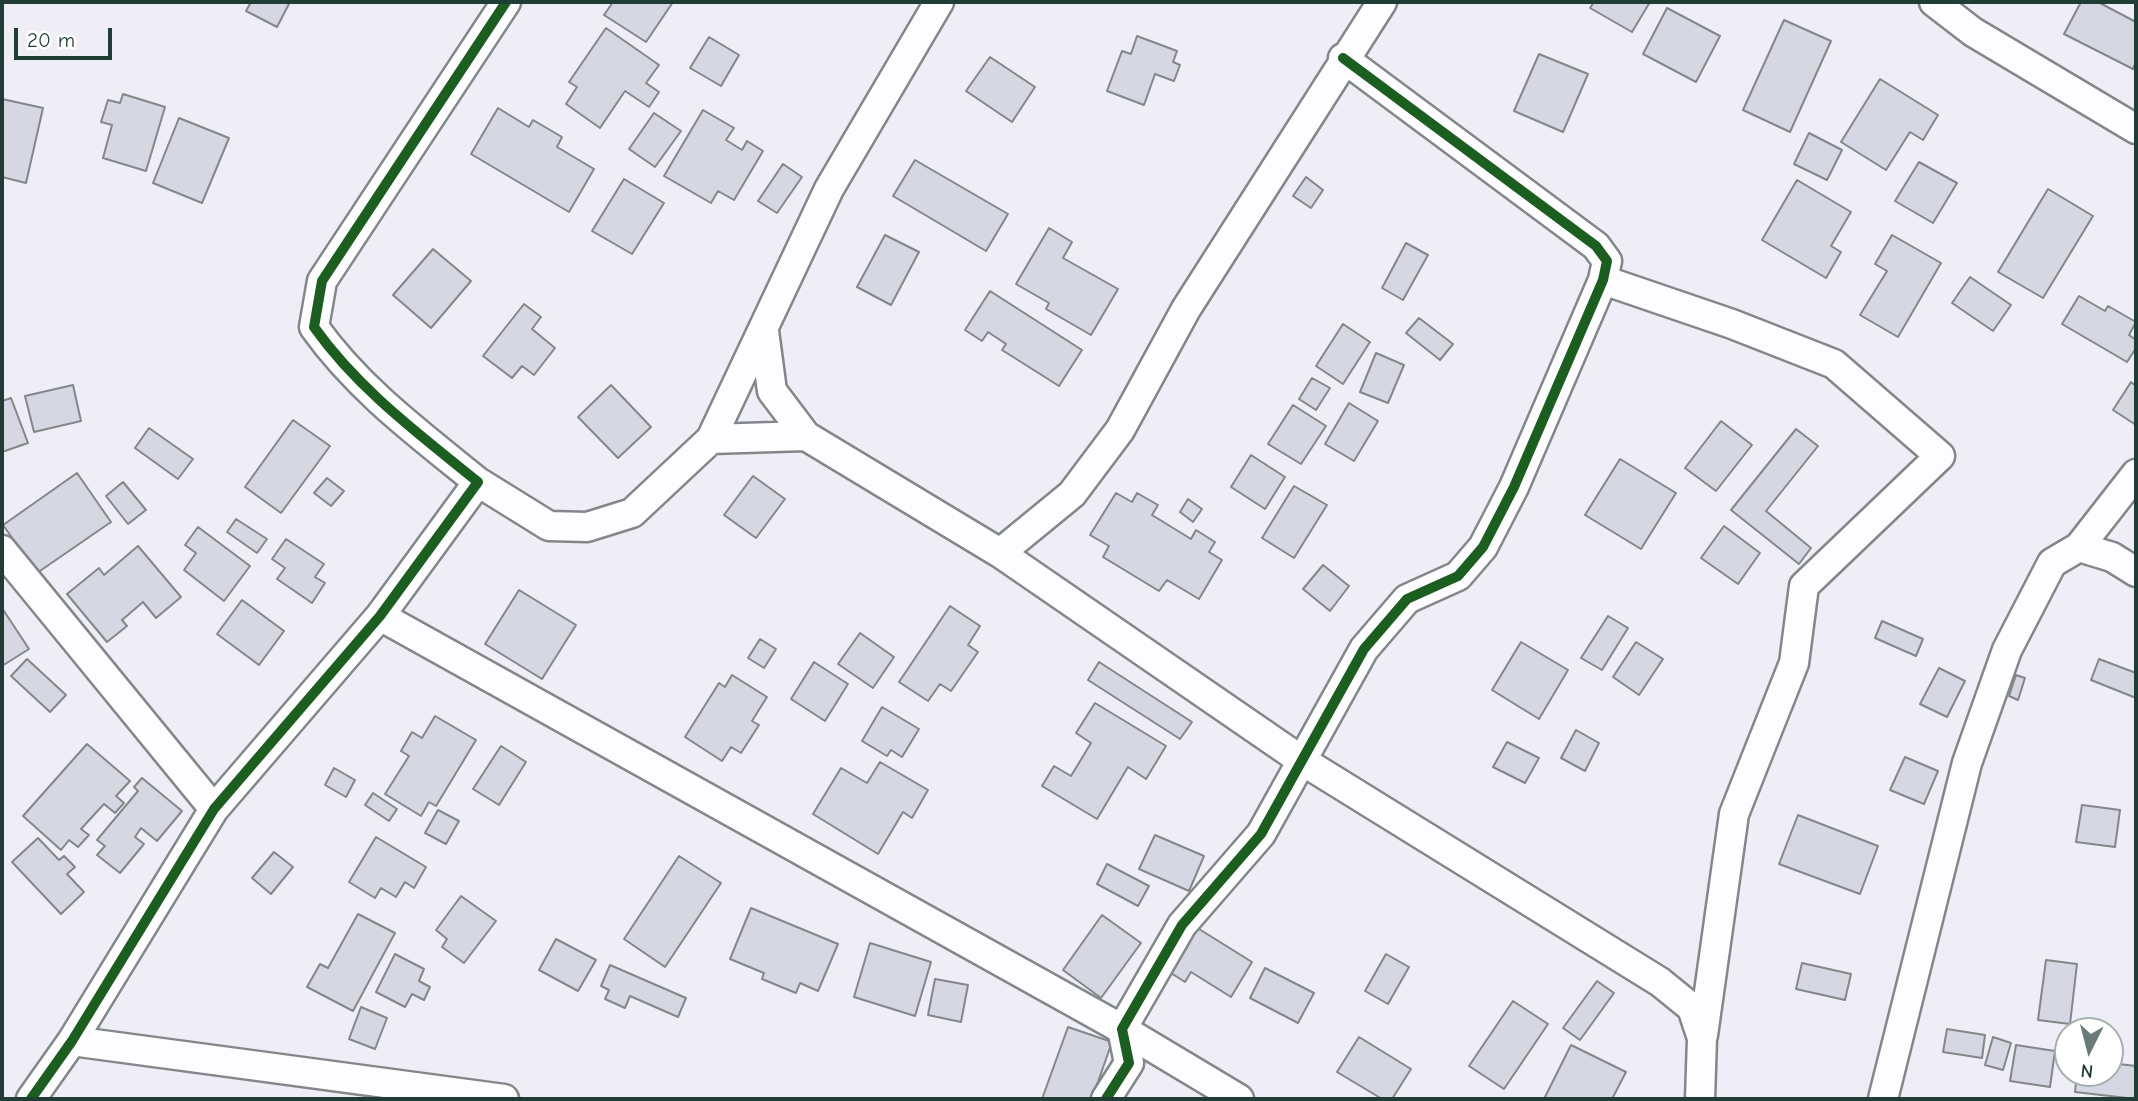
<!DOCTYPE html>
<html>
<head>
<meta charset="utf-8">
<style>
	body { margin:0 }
	#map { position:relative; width:2138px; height:1101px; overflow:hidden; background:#efeef6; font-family:"Comic Neue",sans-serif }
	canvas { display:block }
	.frame { position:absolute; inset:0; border:4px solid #1f3d34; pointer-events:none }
	.north { position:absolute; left:2054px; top:1017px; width:70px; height:70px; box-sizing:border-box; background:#fff; border:2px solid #a5b1ae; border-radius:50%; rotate:186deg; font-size:19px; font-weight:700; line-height:28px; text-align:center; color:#1f3d34 }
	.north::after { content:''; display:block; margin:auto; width:24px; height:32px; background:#687b78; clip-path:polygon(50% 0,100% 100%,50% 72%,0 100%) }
	.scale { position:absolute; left:14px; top:28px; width:98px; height:32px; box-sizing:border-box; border:4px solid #1f3d34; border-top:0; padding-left:9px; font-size:21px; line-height:24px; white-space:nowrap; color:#1f3d34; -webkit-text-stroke:5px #fff; paint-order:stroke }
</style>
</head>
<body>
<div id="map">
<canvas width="2138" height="1101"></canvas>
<div class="frame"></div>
<div class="north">N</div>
<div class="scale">20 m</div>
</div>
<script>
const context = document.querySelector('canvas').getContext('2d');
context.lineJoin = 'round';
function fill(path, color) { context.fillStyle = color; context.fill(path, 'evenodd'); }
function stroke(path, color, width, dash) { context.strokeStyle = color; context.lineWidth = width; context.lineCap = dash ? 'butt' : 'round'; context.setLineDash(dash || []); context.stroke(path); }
const building = new Path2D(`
	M251,2H290L277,27L246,11Z
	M613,2H673L646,42L604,15Z
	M1594,2H1650L1632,32L1590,8Z
	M2081,2H2098L2136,22V62L2133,69L2064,34Z
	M1667,8L1720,36L1696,82L1643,54Z
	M1784,20L1831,41L1790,132L1743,110Z
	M606,28L659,65L646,83L659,92L649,107L625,91L600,128L566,104L577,87L569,82Z
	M1137,36L1177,51L1173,62L1180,65L1174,81L1155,74L1144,105L1107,91L1122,51L1131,54Z
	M709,37L739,55L721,86L690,68Z
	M1539,54L1588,74L1563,132L1514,111Z
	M990,57L1035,87L1012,122L966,91Z
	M1880,79L1938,115L1923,140L1910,132L1886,170L1841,142Z
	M123,94L165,107L146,171L103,158L112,125L101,122L108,100L120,103Z
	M2,99L43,108L26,183L2,177Z
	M498,108L529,127L533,120L562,137L557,147L594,169L569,212L471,154Z
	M703,110L734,128L726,140L742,150L747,141L763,151L734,200L718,191L711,203L664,176Z
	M654,113L681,131L655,167L629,149Z
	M179,118L229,138L202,203L153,183Z
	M1809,133L1842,150L1827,180L1794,164Z
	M915,160L1008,214L986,251L893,196Z
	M1919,162L1957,183L1933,223L1895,201Z
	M783,164L802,177L777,213L758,201Z
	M1306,177L1323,190L1311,208L1293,196Z
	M624,179L664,203L632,254L592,231Z
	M1797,180L1851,212L1831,246L1841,252L1826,278L1762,240Z
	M2048,189L2093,216L2043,298L1998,272Z
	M1049,228L1072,242L1063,258L1118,289L1091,335L1046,309L1049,303L1016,284Z
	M885,235L919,252L891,305L857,287Z
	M1892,235L1941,263L1898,337L1860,315L1887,271L1875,264Z
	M1406,243L1428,255L1403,300L1382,288Z
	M433,249L471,281L431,328L393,295Z
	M1970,277L2011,305L1993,331L1952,303Z
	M990,291L1082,350L1059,386L1002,350L1006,344L988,332L982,341L965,330Z
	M2079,296L2105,311L2108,306L2136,322L2129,335L2136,340V348L2127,362L2062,324Z
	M524,304L541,317L532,329L555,348L534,375L522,366L512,378L483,356Z
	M1419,318L1453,344L1440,360L1406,333Z
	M1343,324L1370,342L1343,384L1316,366Z
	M1376,353L1404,365L1388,403L1360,392Z
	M1312,378L1330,388L1316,410L1299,399Z
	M2131,382L2136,386V425L2113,410Z
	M73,385L81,421L34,432L25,396Z
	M611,385L651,427L618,458L578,417Z
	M11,398L28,443L2,452V401Z
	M1349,403L1378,421L1354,461L1325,444Z
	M1293,405L1326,426L1301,464L1268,444Z
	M293,420L330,446L281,513L245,487Z
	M1721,421L1752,445L1716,491L1685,468Z
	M149,428L193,459L178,479L135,448Z
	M1796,429L1818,446L1766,511L1811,548L1799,564L1731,510Z
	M1251,455L1285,477L1265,509L1231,487Z
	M1620,459L1676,493L1641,549L1585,515Z
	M77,473L111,522L37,573L3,525Z
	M753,476L785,499L756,538L724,515Z
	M327,478L344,491L331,506L314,493Z
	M123,482L146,510L128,524L106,496Z
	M1294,486L1327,505L1294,558L1262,538Z
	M1116,493L1132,502L1137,493L1158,505L1152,515L1191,539L1196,530L1215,542L1209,552L1222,560L1199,599L1167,580L1159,591L1103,557L1109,546L1090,535Z
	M1188,499L1202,509L1193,522L1180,512Z
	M236,519L267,539L257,553L227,532Z
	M1724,526L1760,553L1738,584L1701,558Z
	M198,527L250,566L224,601L184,570L196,553L185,545Z
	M286,539L324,564L315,577L325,583L312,603L277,579L285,568L272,559Z
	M138,546L181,597L156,618L143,602L122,620L127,626L107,642L67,594L99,568L104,575Z
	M1323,565L1349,586L1330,611L1303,589Z
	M519,590L576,625L542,679L485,644Z
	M242,600L284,631L259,665L217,634Z
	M950,606L980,626L968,645L978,652L951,691L940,684L928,701L899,682Z
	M2,608L29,649L2,666Z
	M1608,616L1628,628L1602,670L1581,658Z
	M1882,621L1923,639L1916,656L1875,638Z
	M860,633L894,657L873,688L838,664Z
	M760,639L776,649L764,668L748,658Z
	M1521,642L1568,670L1539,719L1492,690Z
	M1636,642L1663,659L1639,695L1613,677Z
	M27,659L66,695L50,712L11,676Z
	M2099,659L2136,673V698L2091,680Z
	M814,662L848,684L825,721L791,699Z
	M1099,662L1192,722L1180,739L1088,680Z
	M1939,668L1965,681L1947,717L1920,704Z
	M732,675L767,697L752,721L759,725L741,753L731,747L722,761L685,737L719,683L725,687Z
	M2016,675L2025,678L2018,700L2009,696Z
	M1095,703L1166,746L1146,779L1128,767L1097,819L1042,786L1054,766L1071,776L1091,743L1076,733Z
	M882,707L919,729L902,757L891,750L887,756L862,741Z
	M435,716L476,740L436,806L429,802L421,816L385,794L409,756L401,751L412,732L422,738Z
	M1576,730L1599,743L1585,771L1561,758Z
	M1507,742L1539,758L1525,783L1493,767Z
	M87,744L130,781L116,796L124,803L115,813L104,804L81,829L89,835L78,847L69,840L61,850L23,816Z
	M501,746L526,762L499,805L473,789Z
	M1905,757L1938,771L1924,804L1890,790Z
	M880,762L928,790L912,818L903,812L878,854L813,814L841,768L867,783Z
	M334,768L355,780L346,797L325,785Z
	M142,778L182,811L157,841L141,828L135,837L144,844L120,873L97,855L105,846L97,840L138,791L134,787Z
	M373,793L397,809L389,821L365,805Z
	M2082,805L2120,810L2115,847L2076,842Z
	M438,810L459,821L446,844L425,833Z
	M1798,815L1878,846L1860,894L1779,864Z
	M1155,835L1204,856L1189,891L1139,869Z
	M376,837L426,867L414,888L405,882L396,897L381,888L375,898L349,882Z
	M38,838L59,860L64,856L75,867L67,874L84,892L61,914L12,862Z
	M274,852L293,867L271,894L252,878Z
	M679,856L721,883L665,967L624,939Z
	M1107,864L1149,886L1138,906L1097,884Z
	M461,896L496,921L464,963L442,947L447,939L436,930Z
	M751,908L838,944L818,991L800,983L796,993L762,979L764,973L730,959Z
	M358,914L395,933L353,1011L307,987L320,964L328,968Z
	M1102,915L1141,943L1101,998L1063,970Z
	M1191,924L1252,962L1231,997L1191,972L1185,982L1163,968Z
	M556,939L596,960L578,991L539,970Z
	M870,943L931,962L915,1016L854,997Z
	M395,954L424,969L419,981L430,987L424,1000L412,994L405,1007L376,992Z
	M1386,954L1409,967L1388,1004L1365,991Z
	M2046,960L2077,964L2070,1024L2038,1020Z
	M1802,963L1851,974L1845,1000L1796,989Z
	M610,965L686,998L678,1017L630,996L625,1008L605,999L609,990L601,986Z
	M1265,968L1314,993L1298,1023L1250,998Z
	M935,979L968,985L961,1022L928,1015Z
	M1597,981L1614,993L1580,1040L1563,1028Z
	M1513,1001L1548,1024L1504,1089L1469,1066Z
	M361,1007L387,1018L375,1049L349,1039Z
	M1068,1027L1112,1042L1092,1099H1042Z
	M1947,1029L1985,1035L1982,1058L1943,1052Z
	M1359,1037L1411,1069L1392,1099H1382L1337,1072Z
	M1993,1037L2011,1043L2003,1070L1985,1065Z
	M1571,1045L1626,1072L1612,1099H1544Z
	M2016,1045L2055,1051L2050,1087L2010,1081Z
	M2110,1063L2136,1066V1099L2075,1092L2077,1073H2110Z`);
const minor = new Path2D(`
	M1934,2L1973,32L2136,129
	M1603,280L1732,324L1834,364L1940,456L1804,586L1794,663L1734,814L1703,1035
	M764,331L772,391L806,436L1000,553L1301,760L1660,982L1692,1008L1702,1038L1700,1099
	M711,439L806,436
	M478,482L549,526L587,527L632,513L711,439L829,189L939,2
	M2079,547L2136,474
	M2,550L214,809
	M1000,553L1072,494L1120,430L1186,309L1382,2
	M380,616L1122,1029L1239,1099
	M72,1041L504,1099
	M31,1099L72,1041L214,809L380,616L478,482C419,434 358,389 314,327L322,281L506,2
	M1106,1099L1129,1063L1122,1029L1182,925L1261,834L1364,649L1407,599L1458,576L1483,547L1514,487L1603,280L1607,261L1596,246L1343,58
	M1883,1099L1967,763L2007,650L2052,563L2079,547L2112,557L2136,572`);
const cycleway = new Path2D(`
	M31,1099L72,1041L214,809L380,616L478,482C419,434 358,389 314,327L322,281L506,2
	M1106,1099L1129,1063L1122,1029L1182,925L1261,834L1364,649L1407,599L1458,576L1483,547L1514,487L1603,280L1607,261L1596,246L1343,58`);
fill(building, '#d7d7e3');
stroke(building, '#828789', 2);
stroke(minor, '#828789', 33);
stroke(minor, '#fdfcfe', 28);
stroke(cycleway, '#1b5e20', 10);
</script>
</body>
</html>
